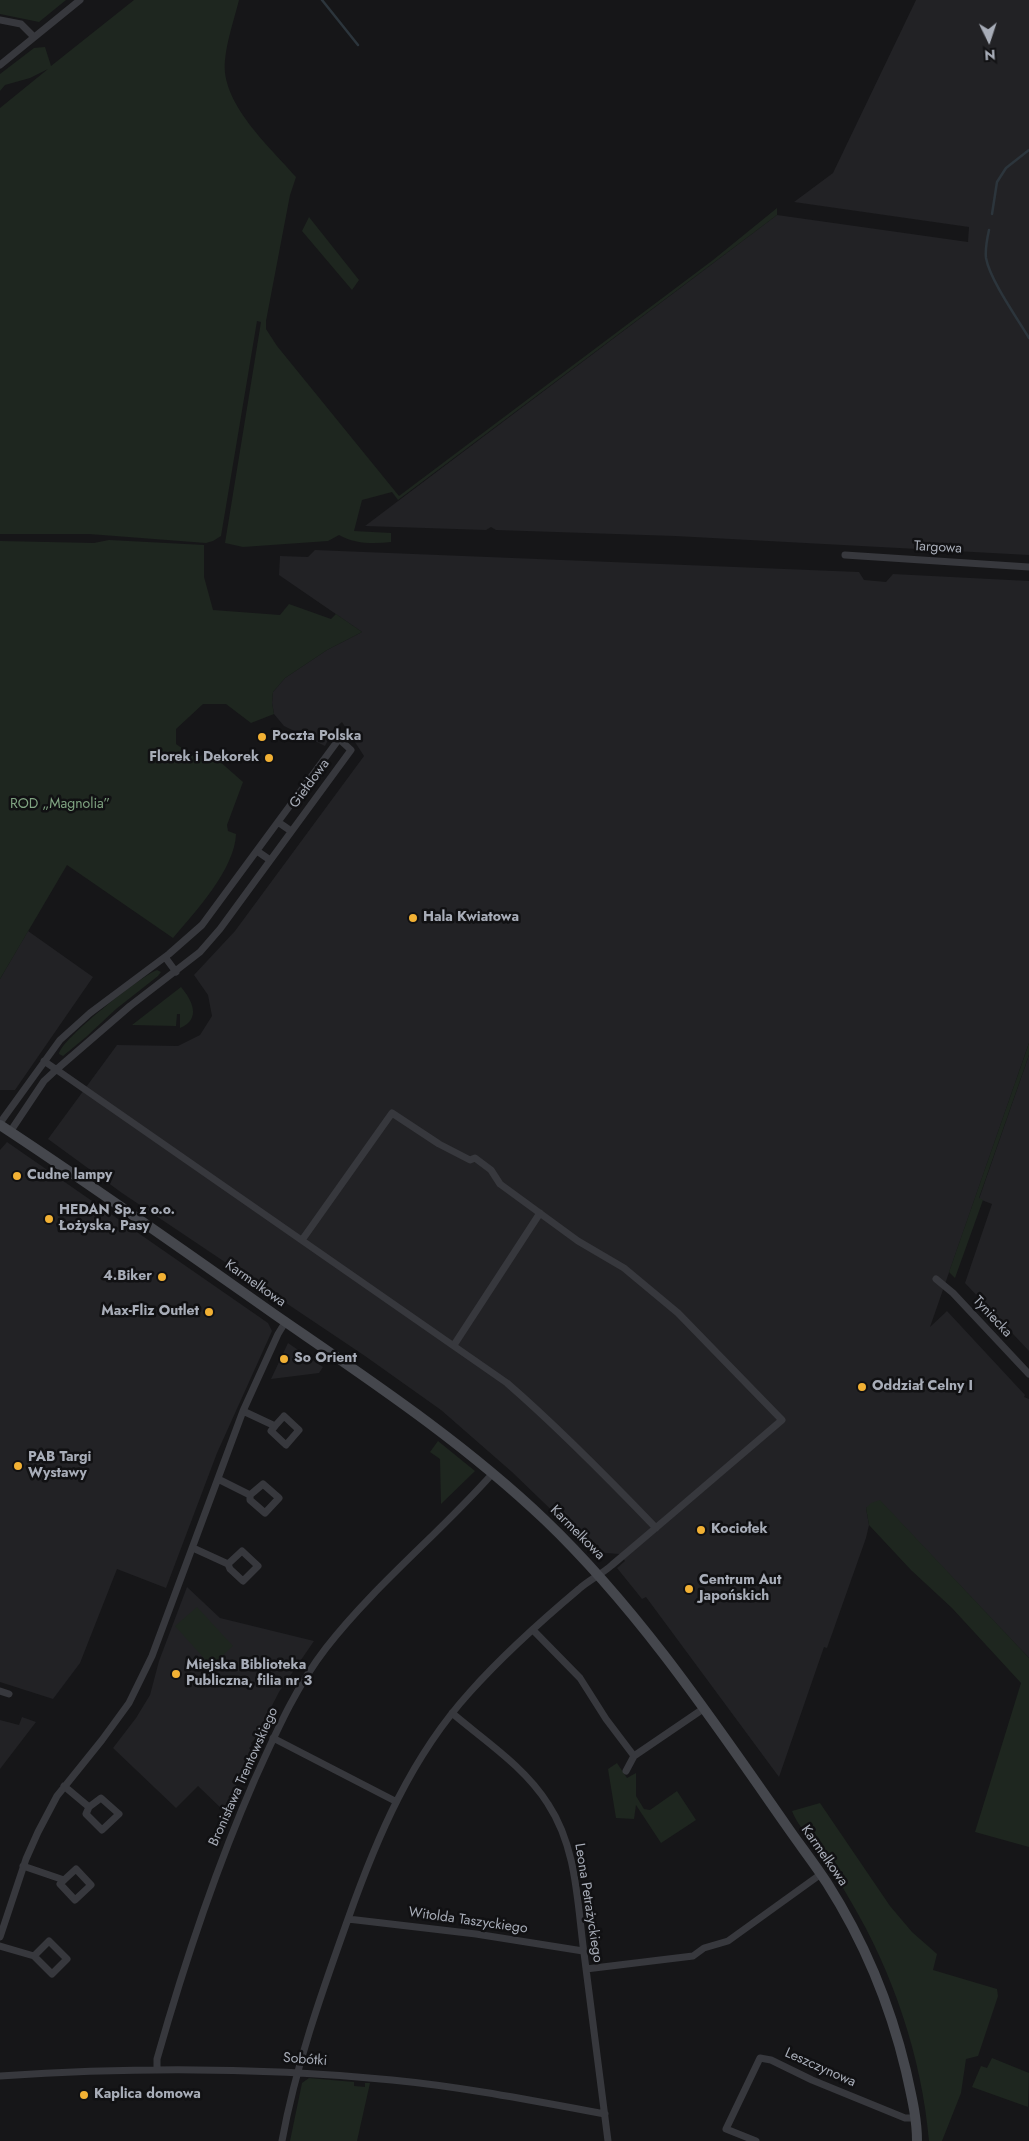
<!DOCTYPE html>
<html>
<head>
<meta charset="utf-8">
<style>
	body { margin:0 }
	#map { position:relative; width:1029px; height:2141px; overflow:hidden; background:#161618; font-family:Jost,sans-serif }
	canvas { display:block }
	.north { position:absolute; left:964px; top:15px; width:50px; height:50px; -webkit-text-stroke:4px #111113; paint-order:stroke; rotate:176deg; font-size:14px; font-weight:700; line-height:20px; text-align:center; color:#a8adb8 }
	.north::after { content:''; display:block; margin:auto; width:18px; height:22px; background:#a8adb8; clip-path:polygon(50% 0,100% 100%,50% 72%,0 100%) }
</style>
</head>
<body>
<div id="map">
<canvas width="1029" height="2141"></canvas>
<div class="north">N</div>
</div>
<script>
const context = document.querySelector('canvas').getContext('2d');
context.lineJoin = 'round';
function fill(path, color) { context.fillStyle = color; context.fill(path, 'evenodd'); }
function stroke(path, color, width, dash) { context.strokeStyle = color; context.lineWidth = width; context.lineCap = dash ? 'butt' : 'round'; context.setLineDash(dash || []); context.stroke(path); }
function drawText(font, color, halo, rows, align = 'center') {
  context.font = font + ' Jost,sans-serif'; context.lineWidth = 5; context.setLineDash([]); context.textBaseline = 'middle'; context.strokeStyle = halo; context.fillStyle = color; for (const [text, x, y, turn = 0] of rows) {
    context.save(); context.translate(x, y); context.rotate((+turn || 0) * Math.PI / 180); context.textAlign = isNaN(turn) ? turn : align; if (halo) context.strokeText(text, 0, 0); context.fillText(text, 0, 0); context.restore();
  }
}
const built = new Path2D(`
	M916,0H1029V555L675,536L496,530L491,527L486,530L365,526L777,215L968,242L969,227L794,202L833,173Z
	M315,550L859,572L864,580L886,582L893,574L1029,581V1043L930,1327L947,1311L1025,1395L1024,1397L1029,1399V1658L880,1501L866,1508L869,1525L866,1538L827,1648L824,1647L779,1777L646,1597L642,1599L617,1568L625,1561L619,1554L595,1552L512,1472L441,1410L365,1356L122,1193L48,1139L117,1045L178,1046L200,1035L212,1016L208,995L194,975L235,931L364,756L342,722L333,730L325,746L284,726L274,714L272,703L273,692L285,678L327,650L362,632L279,575L280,556L308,557Z
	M28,931L93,977L15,1090H0V979Z
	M1029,1055V1351L965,1283L992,1204L979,1199Z
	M7,1142L268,1323L272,1331L217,1453L166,1588L117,1569L80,1663L53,1699L0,1682V1150Z
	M288,1343L323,1367L319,1373L271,1379Z
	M187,1587L220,1618L314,1641L279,1692L255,1739L251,1743L252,1745L249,1748L251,1751L225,1812L198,1786L176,1808L113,1748L136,1718L150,1695L159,1661Z
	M22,1717L36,1722L0,1769V1720L19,1725Z`);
const green = new Path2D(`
	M0,0H66L39,22L0,14Z
	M134,0H239C234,20 227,40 225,60C220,103 270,147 296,177L290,195L266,321V329L277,346L399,496L713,260L777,208V215L398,500L392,492L362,500L354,531L391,533V542C374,544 354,544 339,535L328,541L243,547L225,543L261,322L257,321L221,536L213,541L206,543L89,534H0V108L48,69L30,78L5,85L0,91V74L34,48L45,47L51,66Z
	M309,217L359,280L352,290L302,231Z
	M109,540L204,545V577L213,610L280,615L289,604L331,619L336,614L362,632L327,650L285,678L273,692L272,703L274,714L251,723L226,704H203L176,729V744L196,758L209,752L243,782L227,825L228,831L236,834C235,869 195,912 173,938L67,865L0,979V541L94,543Z
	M157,970L161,972L158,976L116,1009L86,1037L63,1056L59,1054C61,1039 141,976 157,970Z
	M181,987C192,1000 202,1019 180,1028V1014H177L176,1026L132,1025Z
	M1029,1043V1055L979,1198L983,1200L955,1278L949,1272Z
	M438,1441L475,1471L441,1504L440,1459L430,1452Z
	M880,1500L1029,1658V1847L975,1832L1021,1683L952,1608L911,1570L869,1525L866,1508L871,1503Z
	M197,1607L233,1646L211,1666L175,1626Z
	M617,1763L627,1778L636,1773V1796L644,1809L650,1810L677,1791L696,1820L661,1843L636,1805L634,1819L616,1818L608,1769Z
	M820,1803L890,1906L912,1932L937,1954L933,1970L997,1989L998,1996L978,2056L966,2059L961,2093L942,2141H929C922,2058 893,1972 850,1900C840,1882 829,1865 818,1848C809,1836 797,1825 792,1811Z
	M992,2058L1029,2073L1028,2107L972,2087L981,2066L987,2068Z
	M309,2078L354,2082V2086L365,2087V2083H370L357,2141H290L302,2083Z`);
const stream = new Path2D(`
	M322,0L358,45
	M992,214L997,182L1006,168L1029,150
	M989,230C987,239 985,249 986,258C990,280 1017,318 1029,338`);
const street = new Path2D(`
	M0,20L21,24L34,37
	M0,65L80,0
	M845,555L1029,567
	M278,822L291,831
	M257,851L270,860
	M165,957L176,972
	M44,1061L507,1383C560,1429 608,1478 656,1528
	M0,1123L60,1040L90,1013L169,954L202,925L339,739L351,750L220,929L200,952L130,1006L57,1069L44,1081L10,1132
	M936,1279L953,1293L1029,1374
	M454,1345L540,1213
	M243,1411L275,1426L271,1431L286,1445L299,1430L284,1416L275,1426
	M218,1479L250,1495V1500L265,1513L279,1498L263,1484L250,1495
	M193,1548L228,1564L230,1569L243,1581L258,1566L242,1551L228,1564
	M533,1630L580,1678L606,1719L634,1756L703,1709
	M0,1691L9,1694
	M452,1713C485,1741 525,1767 548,1804C577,1848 577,1902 584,1953C592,2016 600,2078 608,2141
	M273,1738L395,1801
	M626,1771L634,1756
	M64,1786L89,1807L86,1814L102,1830L119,1814L101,1798L89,1807
	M23,1866L64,1880L60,1884L75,1900L91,1885L76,1869L64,1880
	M348,1919L476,1934L583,1951
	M0,1937L26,1859L38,1832L57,1796L102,1740L129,1703L152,1656L243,1411L278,1334L286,1321
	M0,1946L34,1956L52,1974L67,1959L49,1941L34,1956
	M586,1969L693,1956L704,1948L728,1941L821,1874
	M157,2069V2059C184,1964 215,1871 254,1781C275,1735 295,1688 326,1648C376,1584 439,1534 493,1473
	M0,2076C131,2067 261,2067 392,2080C464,2087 534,2101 605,2114
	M282,2141C296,2064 322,1992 348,1919C377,1837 411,1757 470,1692C503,1655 541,1621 579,1589C589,1580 602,1574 612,1565C669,1517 725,1469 782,1420L678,1313L624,1268L578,1241L500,1184L491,1170L475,1158L470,1160L439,1144L392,1113L302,1240
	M756,2141L726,2129L760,2058L771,2060L812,2080L905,2118H915`);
const secondary = new Path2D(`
	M0,1125C93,1186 183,1250 274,1314C368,1379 462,1441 545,1520C638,1609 712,1719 786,1825C799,1844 814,1863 827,1883C864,1941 890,2004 906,2071C911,2094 917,2117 917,2141`);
const markers = [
	[262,737,5,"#f2b134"],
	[269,758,5,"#f2b134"],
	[413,918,5,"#f2b134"],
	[17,1176,5,"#f2b134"],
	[49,1219,5,"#f2b134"],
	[162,1277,5,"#f2b134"],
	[209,1312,5,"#f2b134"],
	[284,1359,5,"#f2b134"],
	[862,1387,5,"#f2b134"],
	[18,1466,5,"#f2b134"],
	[701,1530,5,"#f2b134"],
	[689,1589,5,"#f2b134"],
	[176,1674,5,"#f2b134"],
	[84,2095,5,"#f2b134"]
];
const streetNames = [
	["Targowa",938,548,3],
	["Giełdowa",310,784,-54],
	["Karmelkowa",255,1284,35],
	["Tyniecka",992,1317,47],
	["Karmelkowa",577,1533,45],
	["Bronisława Trentowskiego",244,1777,-66],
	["Karmelkowa",824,1856,55],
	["Leona Petrażyckiego",588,1903,81],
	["Witolda Taszyckiego",468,1921,8],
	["Sobótki",305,2060,4],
	["Leszczynowa",820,2068,24]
];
const poiNames = [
	["Poczta Polska",272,737],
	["Florek i Dekorek",259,758,"right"],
	["Hala Kwiatowa",423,918],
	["Cudne lampy",27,1176],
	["HEDAN Sp. z o.o.",59,1211],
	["Łożyska, Pasy",59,1227],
	["4.Biker",152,1277,"right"],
	["Max-Fliz Outlet",199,1312,"right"],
	["So Orient",294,1359],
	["Oddział Celny I",872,1387],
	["PAB Targi",28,1458],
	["Wystawy",28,1474],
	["Kociołek",711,1530],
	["Centrum Aut",699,1581],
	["Japońskich",699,1597],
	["Miejska Biblioteka",186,1666],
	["Publiczna, filia nr 3",186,1682],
	["Kaplica domowa",94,2095]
];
const parkNames = [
	["ROD „Magnolia”",60,805]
];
fill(built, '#222225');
fill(green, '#1e261f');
stroke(stream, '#2c353c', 2.5);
stroke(street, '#37383d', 7);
stroke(secondary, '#45474d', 10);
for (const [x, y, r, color] of markers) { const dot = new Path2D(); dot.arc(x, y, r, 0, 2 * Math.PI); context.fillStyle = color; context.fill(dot); stroke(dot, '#111113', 2); }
drawText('14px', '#a8adb8', '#111113', streetNames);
drawText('bold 14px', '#a8adb8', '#111113', poiNames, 'left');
drawText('14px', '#7fa381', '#111113', parkNames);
</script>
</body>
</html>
